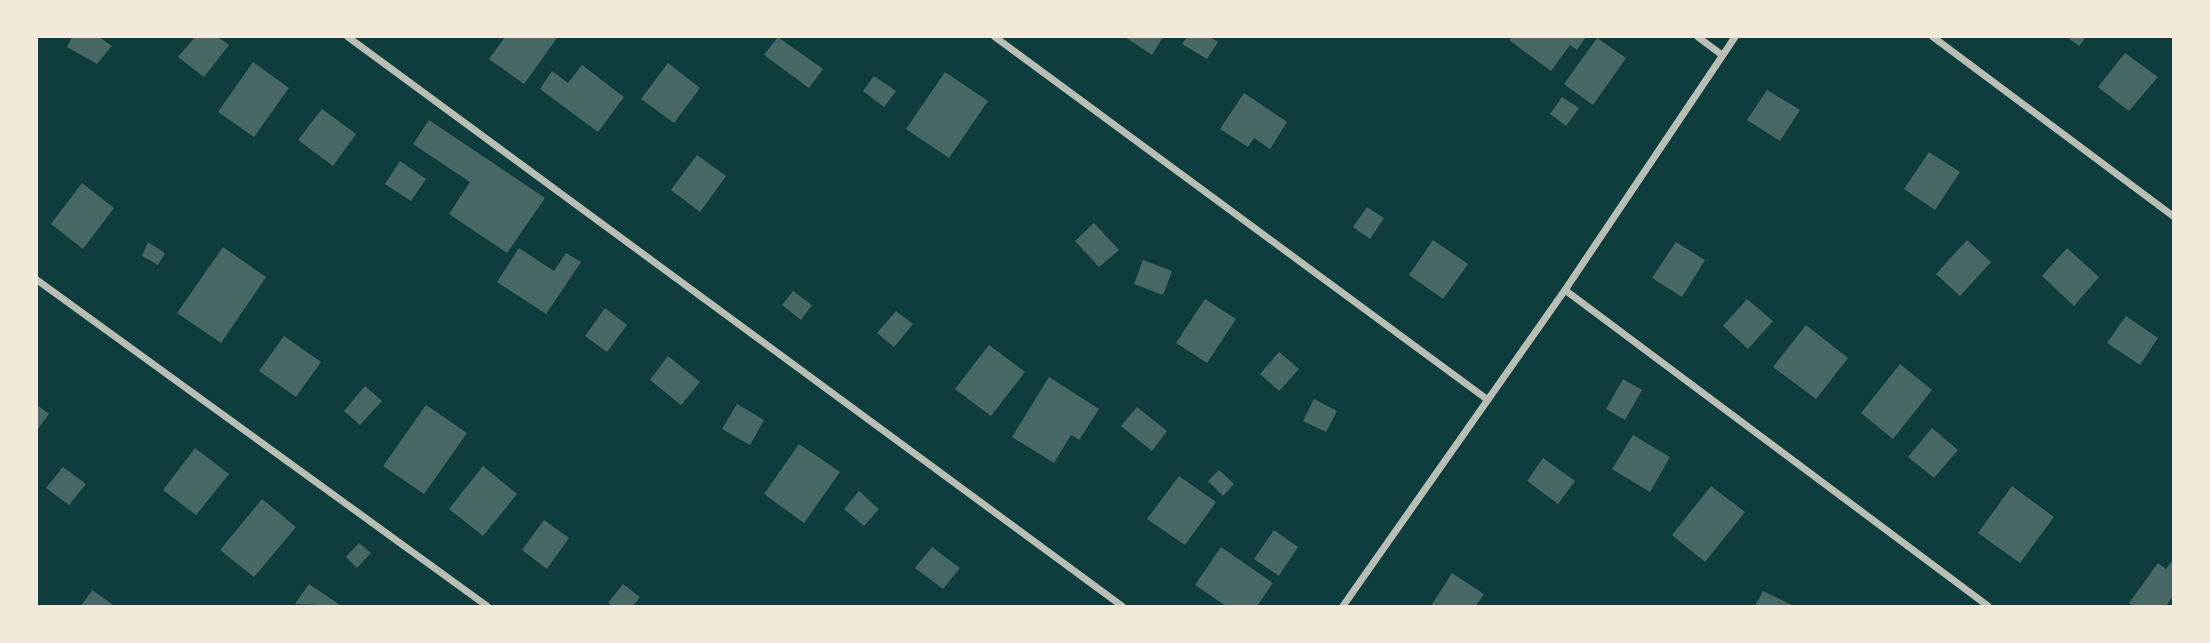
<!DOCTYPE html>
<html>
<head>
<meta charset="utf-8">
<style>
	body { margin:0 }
	#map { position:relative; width:2210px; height:643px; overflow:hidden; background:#0f3d3e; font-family:"DM Sans",sans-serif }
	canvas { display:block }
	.frame { position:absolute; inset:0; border:38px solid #f1e9da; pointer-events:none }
</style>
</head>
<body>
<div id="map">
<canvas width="2210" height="643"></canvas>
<div class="frame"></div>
</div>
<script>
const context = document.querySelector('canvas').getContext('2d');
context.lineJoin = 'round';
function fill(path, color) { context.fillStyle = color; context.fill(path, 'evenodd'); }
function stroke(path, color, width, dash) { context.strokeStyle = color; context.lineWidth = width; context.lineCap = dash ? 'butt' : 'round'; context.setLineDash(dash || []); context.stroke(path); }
const building = new Path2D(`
	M72,37H99L112,46L97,64L67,47Z
	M195,37H218L229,45L204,77L178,57Z
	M505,37H555L557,38L524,84L489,59Z
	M778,37L823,69L809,88L764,55Z
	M1125,37H1163L1152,55Z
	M1187,37H1210L1218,42L1207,59L1182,44Z
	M1512,37H1586L1577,50L1570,45L1551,71L1509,40Z
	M2067,37H2086L2079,46Z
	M1597,38L1626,58L1593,105L1564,84Z
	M2125,53L2158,77L2129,111L2098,87Z
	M253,62L289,88L254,137L218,112Z
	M668,63L700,88L674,123L641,99Z
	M582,65L624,97L598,132L540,89L552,71L568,83Z
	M945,72L988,101L949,158L906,129Z
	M874,76L896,91L884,107L863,91Z
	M1767,90L1800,110L1780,141L1747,120Z
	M1244,93L1287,122L1270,149L1254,138L1248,147L1220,129Z
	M1562,97L1579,108L1566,126L1550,114Z
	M322,109L356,134L333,166L298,140Z
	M429,120L545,198L507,253L449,214L470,182L413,144Z
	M1929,152L1960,172L1935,210L1904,189Z
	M697,155L726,176L700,212L671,190Z
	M400,161L426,179L411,201L385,184Z
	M82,183L114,208L83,249L51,224Z
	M1367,207L1384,218L1370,239L1353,227Z
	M1094,223L1119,250L1099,267L1075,241Z
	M1433,240L1468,264L1443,299L1409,275Z
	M1967,240L1991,262L1960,296L1936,274Z
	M148,242L165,253L158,265L142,256Z
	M1676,242L1705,260L1682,297L1652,278Z
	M223,247L266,277L221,343L177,313Z
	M519,248L554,271L566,253L581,262L546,314L497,282Z
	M2067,248L2099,277L2074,306L2042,276Z
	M1143,260L1172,271L1163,295L1134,284Z
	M793,291L812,305L801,320L782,305Z
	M1205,299L1236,319L1207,363L1176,343Z
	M1747,299L1773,321L1748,349L1723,326Z
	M605,308L627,325L607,352L585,336Z
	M896,311L913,324L894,347L877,333Z
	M2126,316L2158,338L2140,365L2107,343Z
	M1806,325L1848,358L1816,399L1773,367Z
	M284,336L321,362L296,397L259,371Z
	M989,345L1025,372L991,416L955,389Z
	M1279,352L1299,369L1279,391L1260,374Z
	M668,356L700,382L681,405L650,380Z
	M1900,364L1932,390L1893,439L1861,413Z
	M1049,377L1099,409L1079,440L1071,435L1054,463L1012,437Z
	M1623,379L1642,390L1625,420L1606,409Z
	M365,386L382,401L360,425L344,411Z
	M1314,399L1337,411L1326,432L1303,421Z
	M737,404L764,420L750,445L722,429Z
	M37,405L49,414L37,430Z
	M426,405L467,433L424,494L383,466Z
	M1137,407L1167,431L1152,451L1121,426Z
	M1932,428L1958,450L1934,478L1908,457Z
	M1633,435L1670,457L1650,492L1612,469Z
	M799,444L840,472L804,523L764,494Z
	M195,448L229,474L196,515L163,490Z
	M1543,458L1575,481L1558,504L1527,481Z
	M483,466L517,494L483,536L449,509Z
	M63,467L86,484L69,505L46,488Z
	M1219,470L1234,484L1223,496L1208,481Z
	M1179,476L1216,502L1185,545L1147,519Z
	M1711,486L1745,512L1705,562L1672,535Z
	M2012,486L2054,517L2020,563L1978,533Z
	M859,491L879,509L864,526L844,509Z
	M262,499L296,527L254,577L220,550Z
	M544,520L569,538L547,569L522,550Z
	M1274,530L1298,547L1279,576L1254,559Z
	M359,543L371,553L357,568L346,557Z
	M932,547L960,568L943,589L915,568Z
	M1221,547L1273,583L1257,606H1226L1195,585Z
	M2173,560V596L2166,606H2133L2129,603L2158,563L2166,569Z
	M1452,573L1484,594L1476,606H1431Z
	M309,584L340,605L339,606L295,604Z
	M623,584L640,597L633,606H612L608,603Z
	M92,590L112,604L111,606H81Z
	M1763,591L1794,606H1755Z`);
const minor = new Path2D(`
	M348,37L1122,606
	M995,37L1488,400
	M1698,37L1722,55
	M1933,37L2173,216
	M37,280L487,606
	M1565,290L1988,606
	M1343,606L1565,290L1735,37`);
fill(building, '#486865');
stroke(minor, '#b8beb3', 7);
</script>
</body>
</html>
